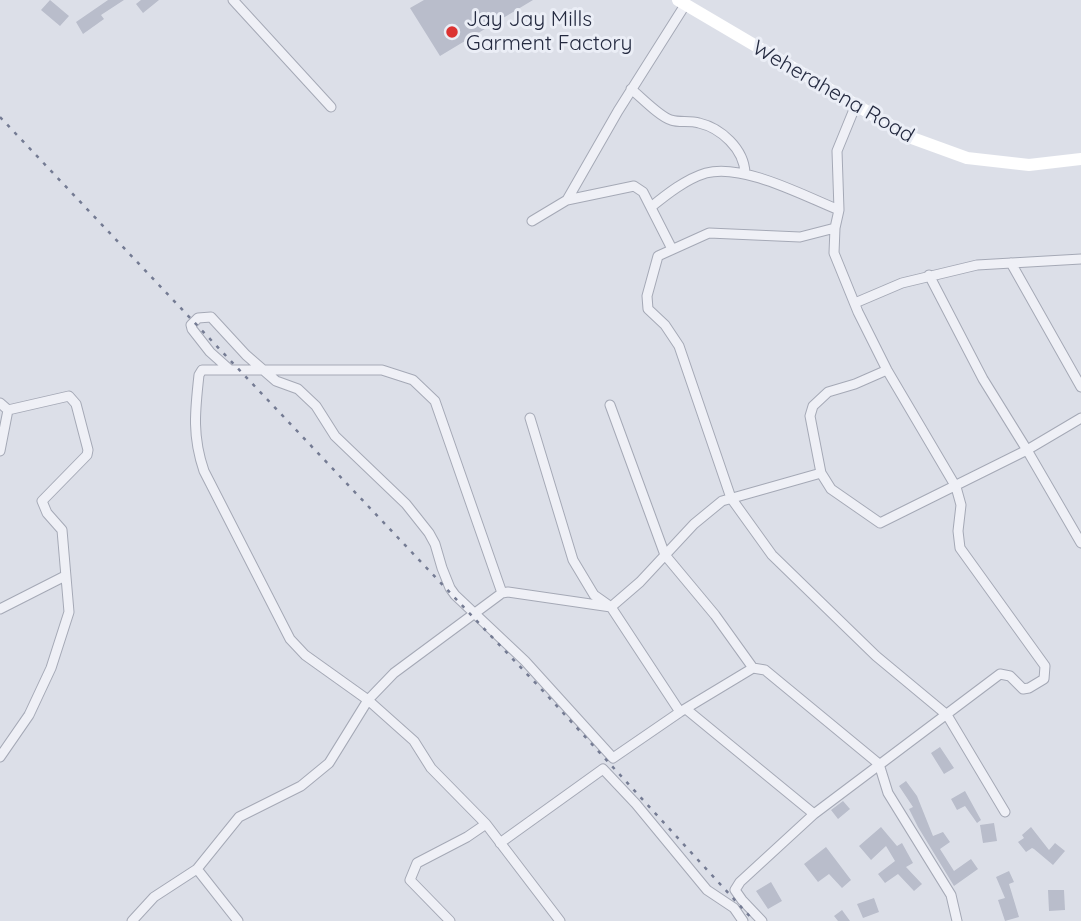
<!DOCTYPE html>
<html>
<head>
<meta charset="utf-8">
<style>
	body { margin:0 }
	canvas { display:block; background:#dcdfe8 }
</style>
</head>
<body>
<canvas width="1081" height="921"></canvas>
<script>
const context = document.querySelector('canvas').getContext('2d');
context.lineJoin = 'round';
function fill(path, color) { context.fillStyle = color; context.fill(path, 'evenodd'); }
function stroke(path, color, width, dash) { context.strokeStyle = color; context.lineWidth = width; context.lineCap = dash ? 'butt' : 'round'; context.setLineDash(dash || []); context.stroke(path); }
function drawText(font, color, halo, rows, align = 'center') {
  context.font = font + ' Quicksand,sans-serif'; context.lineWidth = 6; context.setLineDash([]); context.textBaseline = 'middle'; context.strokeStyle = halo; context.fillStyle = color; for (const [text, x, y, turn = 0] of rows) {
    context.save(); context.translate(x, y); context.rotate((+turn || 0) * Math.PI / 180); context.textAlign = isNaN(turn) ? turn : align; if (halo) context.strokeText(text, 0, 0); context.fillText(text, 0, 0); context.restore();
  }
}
const building = new Path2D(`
	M50,0L69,16L60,26L41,10Z
	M108,0H124L101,15L104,19L83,34L76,22Z
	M141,0H159L143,13L136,4Z
	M424,0H533L440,56L410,8Z
	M940,747L954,768L944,774L931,753Z
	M906,781L917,796L933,836L943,832L950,842L940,849L954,871L971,859L978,869L954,886L918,827L909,809L913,807L899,786Z
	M965,791L981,820L977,823L965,806L957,810L951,799Z
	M843,801L850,809L838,819L831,810Z
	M994,823L997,841L983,843L980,825Z
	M881,827L897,846L902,843L913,863L906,867L922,884L914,891L898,874L885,883L878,874L895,861L886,846L871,860L859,846Z
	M1031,827L1049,850L1055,843L1065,851L1053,865L1034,849L1032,848L1026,852L1018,842L1024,838L1022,835Z
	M826,847L851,880L842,888L829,874L818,882L804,864Z
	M1009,871L1014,882L1009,884L1019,917L1005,921L998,900L1005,898L996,877Z
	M771,882L782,901L768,909L756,891Z
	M1048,890H1064L1065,910L1049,911Z
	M874,898L879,912L863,918L857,904Z
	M842,910L850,921H838L834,916Z`);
const minor = new Path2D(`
	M233,0L331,107
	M631,89C641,97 660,117 671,120C679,123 690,120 699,123C721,128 744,149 745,173
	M567,200L618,111L685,5
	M651,207C667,194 686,179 706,173C743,163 804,196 839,210
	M532,221L567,200L634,186L643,192L672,249
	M835,228L800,237L709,233L658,256L647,296L648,309L665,325L679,346L731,498L772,555L876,656L947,715L1005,812
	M1011,263L1081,387
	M929,275L983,379L1027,450L1081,543
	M855,303L902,283L977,265L1081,259
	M229,369L210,352L192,329L191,325L198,318L211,317L246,355L276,381L298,389L316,406L335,436L406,504L429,533L435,544L442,568L450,588L455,595L525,661L613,758L680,712L753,668L765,670L879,764L888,793L951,895L957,921
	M0,403L8,410L69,396L76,404L88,450L87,455L42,501L47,513L62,530L69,612L51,668L29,715L0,757
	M610,405L665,555L715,615L753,668
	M530,418L573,560L594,595L611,607L680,712
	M0,451L8,410
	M821,473L810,416L813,406L828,392L855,384L887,370
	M502,593L435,401L413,380L382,370H202L199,375C195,411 192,436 204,471L290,639L305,655L368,700L414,741L431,768L486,824L560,921
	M0,609L65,576
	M686,709L814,814
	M500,843L603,769L636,804L707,890L734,908L743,921
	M197,869L238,921
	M132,921L154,897L197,869L239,817L301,786L329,763L368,700L394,673L502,593L508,592L611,607L640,582L694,524L722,501L821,473L831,489L880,523L1027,450L1081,418
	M450,921L410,880L417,863L467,837L486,824
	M762,921L742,900L735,890L740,882L814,814L1000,674L1010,676L1023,689L1029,688L1044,679L1045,666L960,548L958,531L961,505L956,487L887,370L858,312L834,253L835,228L839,210L837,151L855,107`);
const secondary = new Path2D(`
	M678,0L912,138L967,158L1029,165L1081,159`);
const rail = new Path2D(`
	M0,117L544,692L754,921`);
const markers = [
	[452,32,7,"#dc3332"]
];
const poiNames = [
	["Jay Jay Mills",466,20],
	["Garment Factory",466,44]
];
const streetNames = [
	["Weherahena Road",833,92,30]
];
fill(building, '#b9bdcb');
stroke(minor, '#a5a9b6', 11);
stroke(minor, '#eff0f6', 9);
stroke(secondary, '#fff', 12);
stroke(rail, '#747b93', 2.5, [3.5, 7]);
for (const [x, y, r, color] of markers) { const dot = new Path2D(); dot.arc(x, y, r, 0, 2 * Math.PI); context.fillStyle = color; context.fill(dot); stroke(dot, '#ebeef6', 2.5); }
drawText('21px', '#242a40', '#ebeef6', poiNames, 'left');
drawText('21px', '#242a40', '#ebeef6', streetNames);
</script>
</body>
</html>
